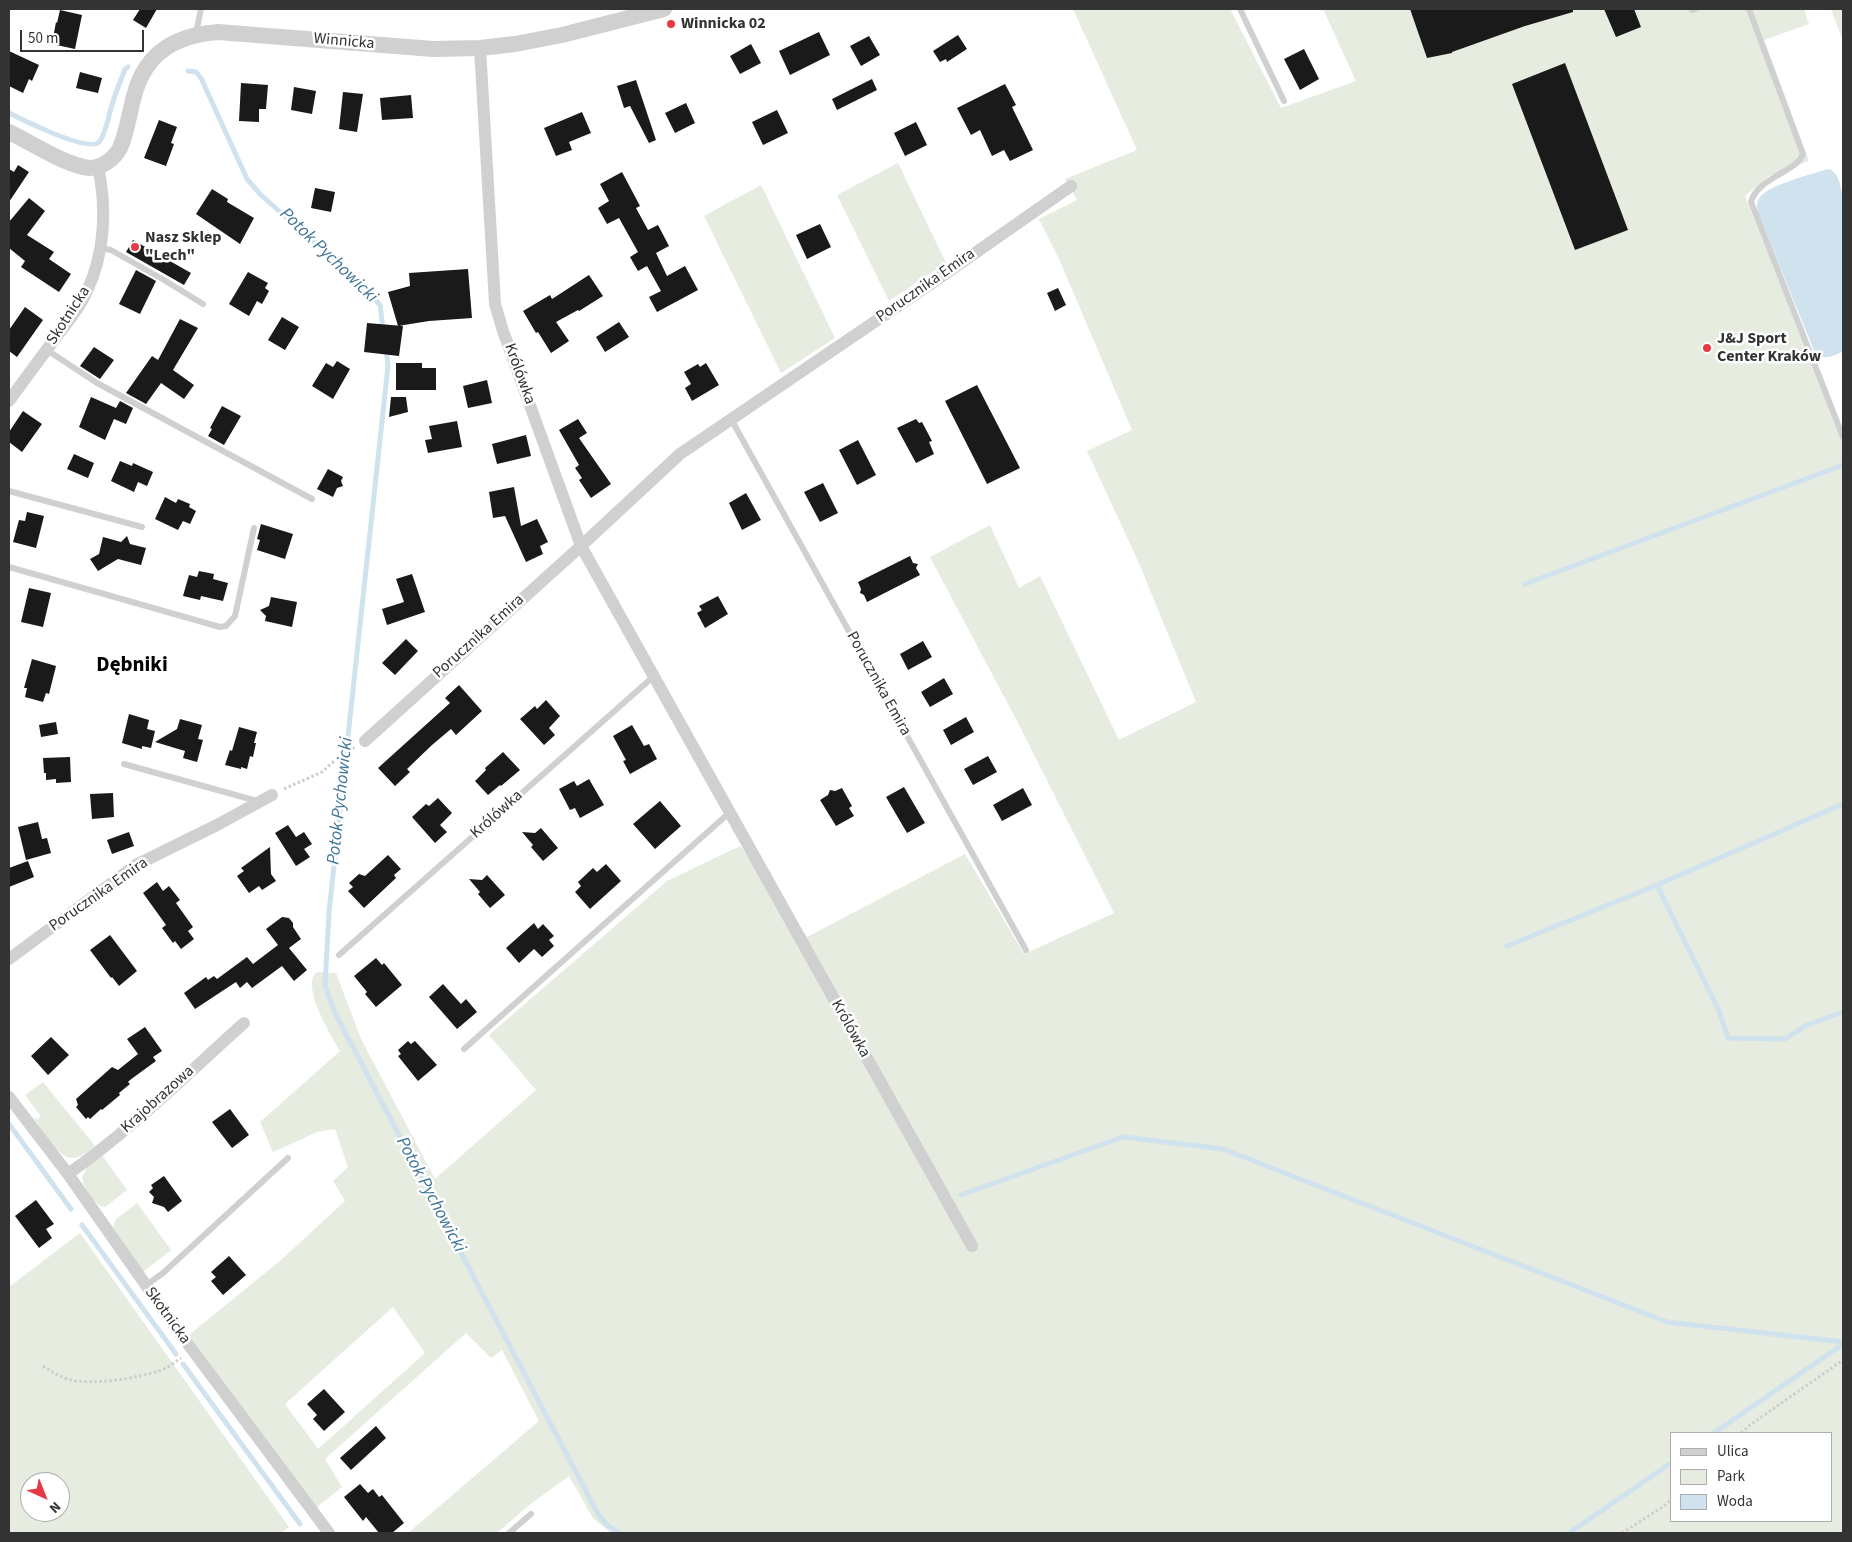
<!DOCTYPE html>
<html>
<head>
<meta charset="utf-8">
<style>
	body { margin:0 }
	#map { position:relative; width:1852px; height:1542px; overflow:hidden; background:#fff; font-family:"Source Sans 3",sans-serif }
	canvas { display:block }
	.frame { position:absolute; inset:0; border:10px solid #333; pointer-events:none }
	.legend { position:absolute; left:1670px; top:1432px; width:162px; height:90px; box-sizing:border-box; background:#fff; border:1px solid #adadad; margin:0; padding:6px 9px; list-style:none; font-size:15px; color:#333 }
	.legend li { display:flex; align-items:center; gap:10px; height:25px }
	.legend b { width:25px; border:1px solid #adadad }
	.north { position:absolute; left:20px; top:1472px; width:50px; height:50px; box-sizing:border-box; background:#fff; border:1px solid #adadad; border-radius:50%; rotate:136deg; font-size:14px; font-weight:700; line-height:20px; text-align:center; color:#333 }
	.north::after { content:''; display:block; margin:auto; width:18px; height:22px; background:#e63946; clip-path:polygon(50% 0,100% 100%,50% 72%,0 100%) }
	.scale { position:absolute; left:20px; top:30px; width:124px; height:22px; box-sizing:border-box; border:2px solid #333; border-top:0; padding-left:6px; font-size:15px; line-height:18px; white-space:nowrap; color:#333; -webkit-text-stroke:4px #fff; paint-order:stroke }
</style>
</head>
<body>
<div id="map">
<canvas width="1852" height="1542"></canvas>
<div class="frame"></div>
<ul class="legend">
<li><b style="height:6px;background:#d0d0d0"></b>Ulica</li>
<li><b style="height:14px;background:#e6ecdf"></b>Park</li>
<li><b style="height:14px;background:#cfe2ee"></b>Woda</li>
</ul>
<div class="north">N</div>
<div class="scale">50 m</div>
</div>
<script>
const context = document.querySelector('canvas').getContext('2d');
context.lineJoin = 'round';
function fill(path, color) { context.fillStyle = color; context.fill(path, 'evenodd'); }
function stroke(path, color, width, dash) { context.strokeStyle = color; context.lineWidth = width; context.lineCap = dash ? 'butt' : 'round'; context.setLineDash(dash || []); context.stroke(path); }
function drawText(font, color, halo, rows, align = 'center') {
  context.font = font + ' "Source Sans 3",sans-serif'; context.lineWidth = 5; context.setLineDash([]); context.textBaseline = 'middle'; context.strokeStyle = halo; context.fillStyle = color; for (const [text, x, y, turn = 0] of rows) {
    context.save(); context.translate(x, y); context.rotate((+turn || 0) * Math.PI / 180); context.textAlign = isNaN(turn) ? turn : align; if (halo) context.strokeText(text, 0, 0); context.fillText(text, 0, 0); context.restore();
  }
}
const green = new Path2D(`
	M1073,9H1230L1281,108L1356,81L1323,9H1804L1809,24L1764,40L1809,161L1769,176L1745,196L1843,442V1533H611L593,1518L569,1476L528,1506L497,1533H408L539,1421L502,1350L491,1358L466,1333L325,1459L342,1487L316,1508L189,1335L281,1260L345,1201L333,1181L348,1167L335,1129L317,1132L273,1152L260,1122L340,1051C331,1036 310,1000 312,982C312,978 314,975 317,972L336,973L361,1039L435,1179L536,1090L489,1035L667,881L740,846L807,937L965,854L1024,954L1114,913L1017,721L930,557L990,525L1019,588L1040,576L1119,740L1196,702L1138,561L1087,451L1132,430L1059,259L1039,219L1077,200L1065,179L1137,150ZM393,1307L425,1353L318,1449L285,1404ZM1671,1433H1831V1521H1671Z
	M1831,9H1843V41Z
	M898,163L946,263L889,301L837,195Z
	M761,185L835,338L781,373L704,216Z
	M43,1082L95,1146C88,1151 80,1159 71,1158C58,1157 41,1128 34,1118L39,1119L40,1115L25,1095Z
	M102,1155L127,1190L105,1207C93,1206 84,1188 82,1177L88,1166Z
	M137,1203L171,1250L143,1272L113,1229L115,1220Z
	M80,1233L289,1527L281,1533H9V1287ZM30,1482H60V1512H30Z`);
const water = new Path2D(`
	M1827,169C1839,170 1840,186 1843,196V351C1836,356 1822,361 1815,353L1758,213C1757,207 1756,202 1760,197C1771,184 1810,175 1827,169Z`);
const stream = new Path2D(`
	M188,71L196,72L201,78L247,179L260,194L362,285L380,305L383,329
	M9,113C23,120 88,153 99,142C106,135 109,112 113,102C116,91 121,80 125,69L128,67
	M386,348L388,366L329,912L325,986L335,1013L598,1514L607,1525L619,1533
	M1525,584L1843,465
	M1657,885L1719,1011L1728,1038L1785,1039L1807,1025L1843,1012
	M1507,946L1657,885L1843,804
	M9,1124L71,1209
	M961,1195L1123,1137L1223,1149L1667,1322L1843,1342
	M82,1225L176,1354
	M183,1364L300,1524
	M1714,1433L1843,1344
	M1569,1533L1671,1463`);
const building = new Path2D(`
	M140,9H157L146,28L133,20Z
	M1410,9H1573V12L1525,26L1452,52V53L1427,58Z
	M1604,9H1634L1641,27L1616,37Z
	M60,10L82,15L75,49L52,44L56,22L57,23Z
	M819,32L830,55L790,75L779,51Z
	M958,35L967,49L947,62L946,59L940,62L933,51Z
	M869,36L880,55L861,66L850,46Z
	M751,44L761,63L740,74L730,56Z
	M1304,49L1319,79L1300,90L1284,59Z
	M9,51L39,65L32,81L29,79L23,93L9,86Z
	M1565,63L1628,230L1575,250L1512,84Z
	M80,72L102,78L98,93L76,88Z
	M872,79L877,90L837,110L832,99Z
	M636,80L656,140L649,143L630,106L624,108L617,86Z
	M241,83L268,85L266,109H259V122L239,121Z
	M1005,84L1016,105L1012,107L1033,150L1010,161L1004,150L992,156L980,130L971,135L957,108Z
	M294,87L316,91L312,114L291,110Z
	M343,92L363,94L357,132L339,129Z
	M411,95L413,118L382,120L380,98Z
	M686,103L695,123L675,133L665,113Z
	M777,110L788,133L763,145L752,122Z
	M582,112L591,133L569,142L572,150L556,156L544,128Z
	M159,120L177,127L171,143L174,144L166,166L144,158Z
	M916,122L927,145L905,156L894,133Z
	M18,165L29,172L9,202V169L14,172Z
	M622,172L640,206L636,208L648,230L658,225L669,246L656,253L667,276L685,266L698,290L657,312L649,297L661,291L647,266L638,271L630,257L638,252L619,218L607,224L598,208L609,201L600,184Z
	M315,188L335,192L331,212L311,208Z
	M212,189L228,199L227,202L254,218L240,244L196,214Z
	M29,198L45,211L27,235L54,252L49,259L71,274L59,292L21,267L25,261L9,248V222Z
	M820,224L831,247L807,259L796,235Z
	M133,240L191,273L184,285L126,252Z
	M468,269L472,318L429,321L398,326L388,292L410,286L409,273Z
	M136,270L156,281L140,314L119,304Z
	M248,272L268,283L265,288L269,291L262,304L257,301L249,316L229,304Z
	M589,275L603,296L579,311L578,310L556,322L569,341L551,353L538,332L536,333L523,311L550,295L552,299Z
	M1058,288L1066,305L1055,311L1047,293Z
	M25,307L43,320L17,357L9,351V330Z
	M282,317L299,327L285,350L268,340Z
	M180,319L198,328L173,370L194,385L184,399L161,383L146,404L126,393L152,356L158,360Z
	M619,322L629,337L605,352L596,337Z
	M367,323L403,326L399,356L364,352Z
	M94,347L114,360L100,379L80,366Z
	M337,361L350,369L333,399L312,386L326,363L333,367Z
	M396,363H422V368H436V390H396Z
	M706,363L719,385L692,401L685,388L691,384L684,372L698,364L700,367Z
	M487,380L492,403L468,408L463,386Z
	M977,385L1020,468L987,484L945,401Z
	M91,397L116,408L120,401L133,408L126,424L114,419L105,440L79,427Z
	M391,397H406L408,412L389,417Z
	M222,406L241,416L224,445L208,436L212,429L210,428Z
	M23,411L42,424L22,452L9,442V432Z
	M578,419L587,433L579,438L611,484L591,498L579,480L582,478L575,468L579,465L559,430Z
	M916,419L919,423L922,422L932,441L929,442L934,454L916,463L897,428Z
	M457,421L462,447L428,453L425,440L432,439L429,426Z
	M526,435L531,456L497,464L492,444Z
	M858,440L876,475L857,485L839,450Z
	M74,454L94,463L88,478L67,469Z
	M120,461L132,466L133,463L153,472L147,486L138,482L134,492L111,481Z
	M328,469L343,477L341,481L343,486L337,488L333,497L317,489Z
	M823,483L838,513L820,522L804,492Z
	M514,487L521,526L537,519L548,542L540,546L543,554L526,562L505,516L493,518L489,492Z
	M746,493L761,520L742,530L729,503Z
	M165,497L176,503L178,499L190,504L189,507L196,511L190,524L183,521L178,530L155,519Z
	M27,512L44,516L36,548L13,542L19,520L25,521Z
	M261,524L293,534L285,559L257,550L260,540L257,539Z
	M127,536L130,544L146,548L141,565L118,559L98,571L90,559L99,554L103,537L121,542Z
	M910,556L913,563L918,564L916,568L920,575L867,602L864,595L860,593L861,589L858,582Z
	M199,571L214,574L213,579L228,583L223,601L201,596L200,600L183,596L189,575L197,577Z
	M412,574L425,612L387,625L382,609L404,602L396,579Z
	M29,588L51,593L43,627L21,622Z
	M718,596L728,614L705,628L697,613L702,610L699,606Z
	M271,597L297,602L292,627L265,621L266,616L260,610L269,606Z
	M406,639L418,651L395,675L382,663Z
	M923,641L932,657L908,670L900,654Z
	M32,659L56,666L49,694L46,693L43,702L25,697L27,688H24Z
	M944,678L953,694L930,707L921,692Z
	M459,685L482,711L456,735L451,729L432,745L407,769L410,772L395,786L378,768L450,703L445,698Z
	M546,700L560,716L549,728L555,735L544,745L520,719L535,706L537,709Z
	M129,714L149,720L147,729L155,731L151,748L142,746V749L122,743Z
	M966,717L974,732L951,745L943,730Z
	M180,719L202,725L198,739L203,740L197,762L183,758L185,751L155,742L177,729Z
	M56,722L58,734L41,737L39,725Z
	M632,725L644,746L649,744L657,759L630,774L623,761L626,760L613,736Z
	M239,727L257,732L254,743H256L253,757L250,756L247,769L241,767V769L225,765L230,750L232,751Z
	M503,752L520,770L501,786L500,785L488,795L475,781L486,770L485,768Z
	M988,756L997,772L973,785L964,769Z
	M70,757L71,782L56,783V779L46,780V773H44L43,758Z
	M589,779L604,805L580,818L575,808L570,810L559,789L574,781L577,786Z
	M904,787L925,823L907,833L886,797Z
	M842,788L852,806L849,808L854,816L836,826L820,800L828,795L830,790L835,791Z
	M1023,788L1032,805L1002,821L993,805Z
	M113,793L114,817L92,819L90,794Z
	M438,798L452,813L440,825L447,832L435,843L412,817L426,804L429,806Z
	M660,801L681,826L655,849L633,824Z
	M38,822L42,839L47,838L51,853L26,860L18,827Z
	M288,825L296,837L304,832L312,844L304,849L310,857L296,866L275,833Z
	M541,828L558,848L543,861L531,847L533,845L522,832L535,833Z
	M129,832L134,846L112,854L107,840Z
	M270,847L271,874L276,881L262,890L259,886L249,893L237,876L244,871L241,868Z
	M388,855L401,869L394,875L396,878L364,908L348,891L353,887L349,883L359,874L365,876Z
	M28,861L34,877L9,887V868Z
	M606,864L621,881L590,909L575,892L581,886L578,882L593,868L597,872Z
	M487,875L505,895L490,908L478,894L480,892L469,879L482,880Z
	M157,882L163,891L169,886L180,900L176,903L193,927L188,931L194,939L181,949L175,941L173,943L162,928L166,925L143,893Z
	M282,917L289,918L293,923V927L301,939L289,948L307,970L294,981L282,966L252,988L247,982L240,988L236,982L195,1009L184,993L206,977L208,980L214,976L217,979L247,957L253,964L278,945L266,929Z
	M534,923L538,929L543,924L554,936L549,940L554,946L542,957L534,949L519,963L506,948Z
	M110,935L137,971L119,986L112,977L111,978L90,950Z
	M376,958L382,965L384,963L402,985L376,1007L365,994L367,992L354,976Z
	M443,984L461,1004L466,999L477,1012L457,1029L429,997Z
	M145,1027L162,1051L153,1057L156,1061L130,1080L128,1082L130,1084L119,1093L120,1095L102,1110L101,1109L90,1119L88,1117L86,1119L76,1107L78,1105L76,1099L112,1067L118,1070L138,1054L127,1039Z
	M51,1037L69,1055L48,1075L31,1056Z
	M408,1041L411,1044L415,1041L437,1065L418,1081L398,1056L401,1054L398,1050Z
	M230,1109L249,1135L232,1148L212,1122Z
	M164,1176L182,1201L168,1212L164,1207L152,1203L154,1197L149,1192L153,1188L151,1185Z
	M36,1200L54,1224L46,1229L52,1238L39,1248L15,1216Z
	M229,1256L246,1275L223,1295L211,1281L216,1277L211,1272Z
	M324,1389L345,1412L324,1431L313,1419L317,1415L307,1404Z
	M376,1426L386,1438L351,1470L340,1458Z
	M360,1484L368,1493L373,1489L379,1497L382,1495L404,1523L392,1533H379L366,1517L363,1521L344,1497Z`);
const path = new Path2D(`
	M284,789L322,772L342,754L355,747
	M43,1366C51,1371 58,1376 67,1379C90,1386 139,1378 162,1370C169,1367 175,1362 181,1358
	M1741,1433L1750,1425L1843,1360
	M1622,1533L1664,1506L1671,1500`);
const service = new Path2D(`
	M1240,9L1284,101
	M1749,9L1803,154C1797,172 1758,177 1751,202L1843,437
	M1692,10L1695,9
	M196,33L201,9
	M100,248L111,250L164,280L203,304
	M47,350L97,383L312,499
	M731,419L1026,950
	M9,491L142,527
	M9,567L220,627L226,626L235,616L254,528
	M124,764L257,801
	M339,955L654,676
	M464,1049L729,813
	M145,1286L163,1273L288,1158
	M509,1533L531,1514`);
const minor = new Path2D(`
	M480,48L495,304L503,331L581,546L972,1246
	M9,401C25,379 41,357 57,336C68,322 80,307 87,291C105,253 107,207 98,167
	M365,741L581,546L680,454L945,274L1071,186
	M9,959L136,865L217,825L272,795
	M9,1097L68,1174L176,1328L329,1533
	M68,1174C131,1130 187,1074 244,1023`);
const tertiary = new Path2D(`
	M9,132C30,142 67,166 89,168C102,168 114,159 120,148C131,123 130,92 146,68C162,43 190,34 218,32L433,49L480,48L515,44L562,35L664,9`);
const markers = [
	[671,24,5,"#e63946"],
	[135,247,5,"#e63946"],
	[1707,348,5,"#e63946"]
];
const poiNames = [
	["Winnicka 02",681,24],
	["Nasz Sklep",145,238],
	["\"Lech\"",145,256],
	["J&J Sport",1717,339],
	["Center Kraków",1717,357]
];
const streetNames = [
	["Winnicka",344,42,5],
	["Porucznika Emira",926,286,-35],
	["Skotnicka",69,316,-57],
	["Królówka",519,374,70],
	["Porucznika Emira",479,637,-42],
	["Porucznika Emira",878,684,61],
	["Królówka",497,815,-42],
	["Porucznika Emira",99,895,-35],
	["Królówka",850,1029,61],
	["Krajobrazowa",158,1100,-42],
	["Skotnicka",167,1316,54]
];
const waterNames = [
	["Potok Pychowicki",328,256,44],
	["Potok Pychowicki",341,801,-84],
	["Potok Pychowicki",430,1195,62]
];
const districtNames = [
	["Dębniki",132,666]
];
fill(green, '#e6ecdf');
fill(water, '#cfe2ee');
stroke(stream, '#cfe2ee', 5);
fill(building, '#1a1a1a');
stroke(path, '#cdcdcd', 3, [2.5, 2.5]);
stroke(service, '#d0d0d0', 6);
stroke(minor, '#d0d0d0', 12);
stroke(tertiary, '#d0d0d0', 16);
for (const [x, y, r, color] of markers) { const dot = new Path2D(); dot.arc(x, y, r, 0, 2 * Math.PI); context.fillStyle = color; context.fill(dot); stroke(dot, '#fff', 2); }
drawText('bold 16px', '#333', '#fff', poiNames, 'left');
drawText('16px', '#333', '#fff', streetNames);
drawText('italic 18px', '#3f7597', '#fff', waterNames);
drawText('bold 21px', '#000', '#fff', districtNames);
</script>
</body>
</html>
